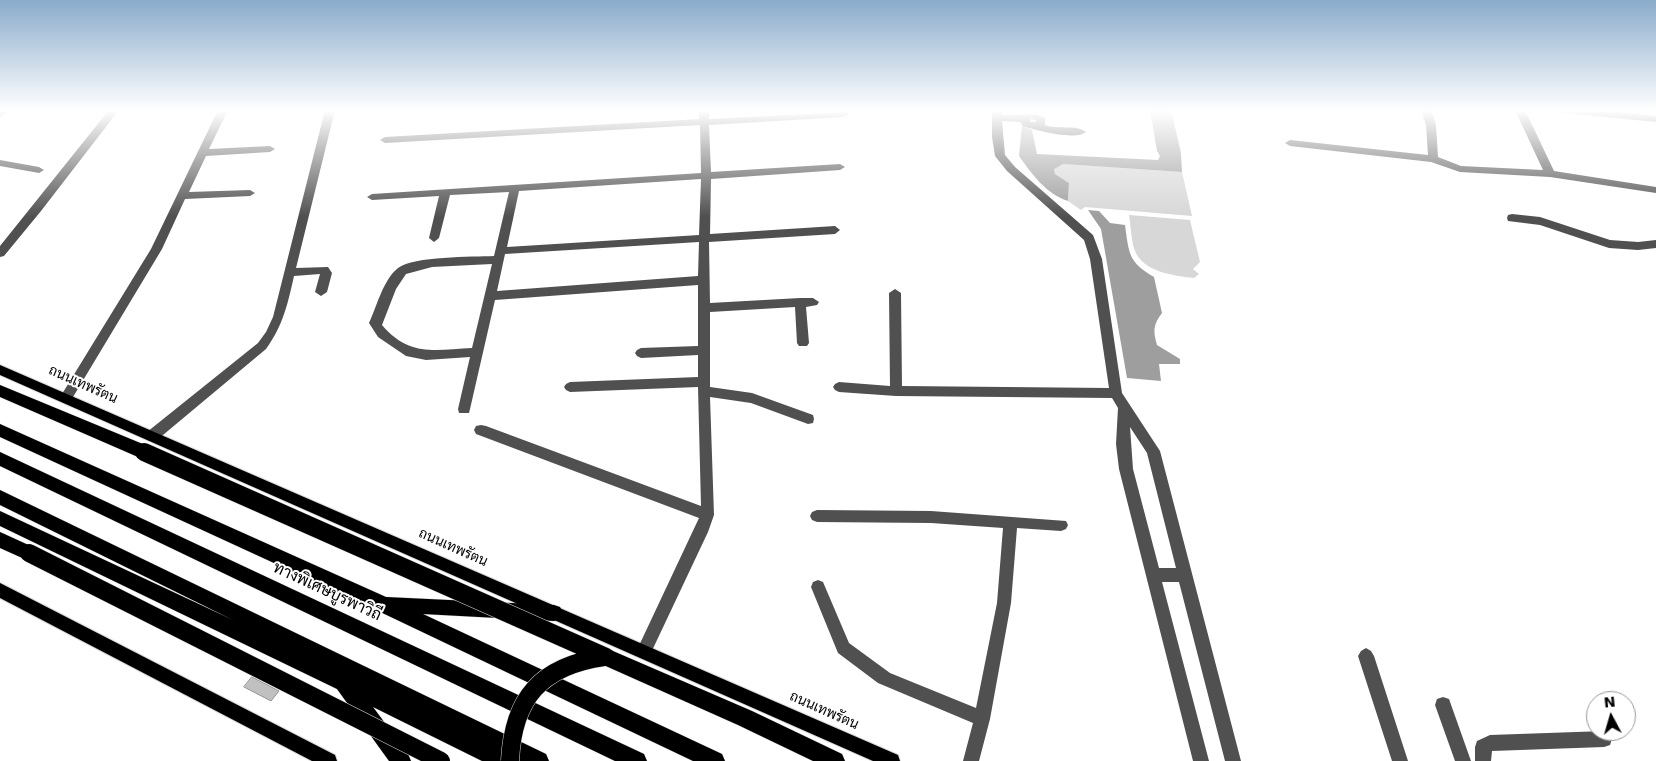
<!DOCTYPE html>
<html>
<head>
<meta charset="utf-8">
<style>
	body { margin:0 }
	#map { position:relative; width:1656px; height:761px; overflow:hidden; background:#fff; font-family:"DejaVu Sans",sans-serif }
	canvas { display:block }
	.north { position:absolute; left:1586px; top:691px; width:50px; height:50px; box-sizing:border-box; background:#fff; border:1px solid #999; border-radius:50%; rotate:354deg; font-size:14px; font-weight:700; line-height:20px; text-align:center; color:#000 }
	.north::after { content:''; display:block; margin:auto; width:18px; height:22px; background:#000; clip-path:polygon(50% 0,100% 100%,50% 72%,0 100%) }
</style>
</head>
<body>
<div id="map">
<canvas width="1656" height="761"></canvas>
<div class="north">N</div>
</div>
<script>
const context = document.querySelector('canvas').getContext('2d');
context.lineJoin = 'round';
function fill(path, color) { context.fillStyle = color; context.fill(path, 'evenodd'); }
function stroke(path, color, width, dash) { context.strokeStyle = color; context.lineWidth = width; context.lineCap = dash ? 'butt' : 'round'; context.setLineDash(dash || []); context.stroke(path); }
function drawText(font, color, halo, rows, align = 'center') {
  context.font = font + ' "DejaVu Sans",Sarabun,sans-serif'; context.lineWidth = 4; context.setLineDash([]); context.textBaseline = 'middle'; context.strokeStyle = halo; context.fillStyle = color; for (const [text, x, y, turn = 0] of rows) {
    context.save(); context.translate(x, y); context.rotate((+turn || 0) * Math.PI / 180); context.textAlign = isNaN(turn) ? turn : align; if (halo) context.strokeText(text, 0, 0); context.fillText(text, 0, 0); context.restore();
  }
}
const green = new Path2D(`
	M1063,164L1182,172L1192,216L1085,207L1081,210L1068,201L1069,183L1055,174L1054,168Z
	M1129,215L1190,220L1200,262L1193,269L1199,274L1194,278C1175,276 1143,272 1135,251C1131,241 1131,226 1129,215Z`);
const water = new Path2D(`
	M1150,110H1171L1181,153L1182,172L1063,164L1054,169L1055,174L1069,183L1068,201C1046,194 1032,174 1019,156L1022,125L1032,130L1037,154L1158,160L1160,156L1157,151Z
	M1088,210L1099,211L1110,223L1125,225C1129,253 1128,262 1154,277L1162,313C1153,325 1153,331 1157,345L1180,359V364H1159L1161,381L1127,378L1101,229Z`);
const building = new Path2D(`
	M252,677L279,691L271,701L244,687Z`);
const minor = new Path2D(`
	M0,110H10L0,117Z
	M109,110H119L41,211L4,256L0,257V246Z
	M218,110H228L209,149L270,146L275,149L270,152L206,156L189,192L250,190L255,193L250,196L185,199L162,249L70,402H62L60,398L62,394L151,249Z
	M325,110H335L296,268L328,267L332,273L327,292L321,296L315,292L320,274L294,276C288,303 283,326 266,349L157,440L152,441L147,440L145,436L147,432L258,343L266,332L273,317Z
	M699,110H709V119L847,112L849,114L844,117L709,125L711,172L840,164L845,167L840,170L711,179L710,234L835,226L840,230L835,234L709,242L710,303L800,298H813L819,302L817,305L806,307L809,343L807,346H799L797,343L795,307L710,312V387L752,393L813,415L814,419L813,423L808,424L751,403L710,397L714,515L708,532L649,657L644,659L639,657L636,652L699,518L476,434L474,430L476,426L481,425L486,426L701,506L698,387L570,392L566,390L564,387L566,384L570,382L698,377V355L641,358L637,356L635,353L637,350L641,348L698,346V285L495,300L470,409L469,413H459L458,409L470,357L426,360L406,356L378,337L369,323C377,306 383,280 398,268C414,256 472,257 494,256L509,192L450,195L439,238L434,242L429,238L439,196L372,200L367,197L372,194L701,173L700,125L385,143L380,140L385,137L699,119ZM701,179L699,235L507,247L519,191ZM699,242L698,276L497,291L505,254ZM492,264L472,348C435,350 409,357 382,325L396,289L406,274L432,267Z
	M992,110H1002V115C1015,116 1036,111 1045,118V125C1057,130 1076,124 1086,132C1075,141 1035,130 1023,126L1020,122L1002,121L1005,155L1015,167L1093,235L1102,259L1122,393L1160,451L1241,761H1225L1179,582H1162L1209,761H1193L1119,469L1116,444L1118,408L1112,398L896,396L839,392L835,390L833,387L835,384L839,382L890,386L889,293L895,289L901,293L902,386L1109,388L1090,259L1084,240L1007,171L995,156L992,137ZM1031,119L1036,120V122H1030ZM1130,427L1147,453L1176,568H1159L1133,469Z
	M1421,110H1431L1436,125L1438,157L1461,166L1543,170L1515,110H1525L1554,171L1656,187V193L1550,177L1460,172L1431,162L1290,146L1285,143L1290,140L1428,155L1426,125Z
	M1559,110H1597L1656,116V122L1564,113Z
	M0,160L39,167L44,170L39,173L0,166Z
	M1512,214L1540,217L1610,240L1638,242L1656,240V248L1638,250L1609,248L1540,225L1508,221L1507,218L1508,215Z
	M817,510L931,511L1066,521L1068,525L1066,529L1061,531L1017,528L1011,603L990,719L979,761H963L973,723L878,683L838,653L811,587L813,582L818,580L823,582L849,643L890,673L976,708L997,603L1003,528L931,523L817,522L812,520L810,516L812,512Z
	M1366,648L1371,651L1374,656L1408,761H1392L1358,656L1361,651Z
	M1443,697L1449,699L1471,761H1455L1435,705L1437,699Z
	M1605,731L1610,733L1612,739L1610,745L1604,747L1492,751L1491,761H1475V747L1477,741L1490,735Z`);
const major = new Path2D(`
	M0,365L898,755L900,761H873L0,375Z
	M0,583L335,755L337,761H312L0,598Z`);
const highway = new Path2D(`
	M0,385L150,447L152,452L150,457L144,459L138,457L0,397Z
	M0,424L386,597L554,605L560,607L563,613L560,619L554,621L423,614L722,754L725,761H693L374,609L0,437Z
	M0,452L644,754L647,761H615L0,466Z
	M0,490L546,754L549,761H518L512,758L513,761H482L373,707L408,754L411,761H389L337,689L0,526V511L233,620L0,505Z
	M0,532L35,548L38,553L35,558L29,561L0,548Z
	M606,648L752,711L842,754L845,761H813L738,725L599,663L597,657L599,651Z`);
const highwayBridge = new Path2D(`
	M144,452L606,657
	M29,553L441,761
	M510,761C513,698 541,666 604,657`);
const streetNames = [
	["ถนนเทพรัตน",83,385,24],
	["ถนนเทพรัตน",453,548,24],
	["ถนนเทพรัตน",824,711,24]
];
const nearStreetnames = [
	["ทางพิเศษบูรพาวิถี",327,592,25]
];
fill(green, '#d7d7d7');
fill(water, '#9e9e9e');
fill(building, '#c0c0c0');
stroke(building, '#949494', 1);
stroke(major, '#dbdbdb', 2);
stroke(highway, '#dbdbdb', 1);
fill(minor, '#505050');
fill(major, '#000');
fill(highway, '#000');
stroke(highwayBridge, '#dbdbdb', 19, []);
stroke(highwayBridge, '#000', 18);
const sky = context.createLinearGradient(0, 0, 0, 217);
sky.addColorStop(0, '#8aabca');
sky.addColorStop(0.51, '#fff');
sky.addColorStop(1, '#ffffff00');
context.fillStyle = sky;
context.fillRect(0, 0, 1656, 217);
drawText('14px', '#000', '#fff', streetNames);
drawText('16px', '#000', '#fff', nearStreetnames);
</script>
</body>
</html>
